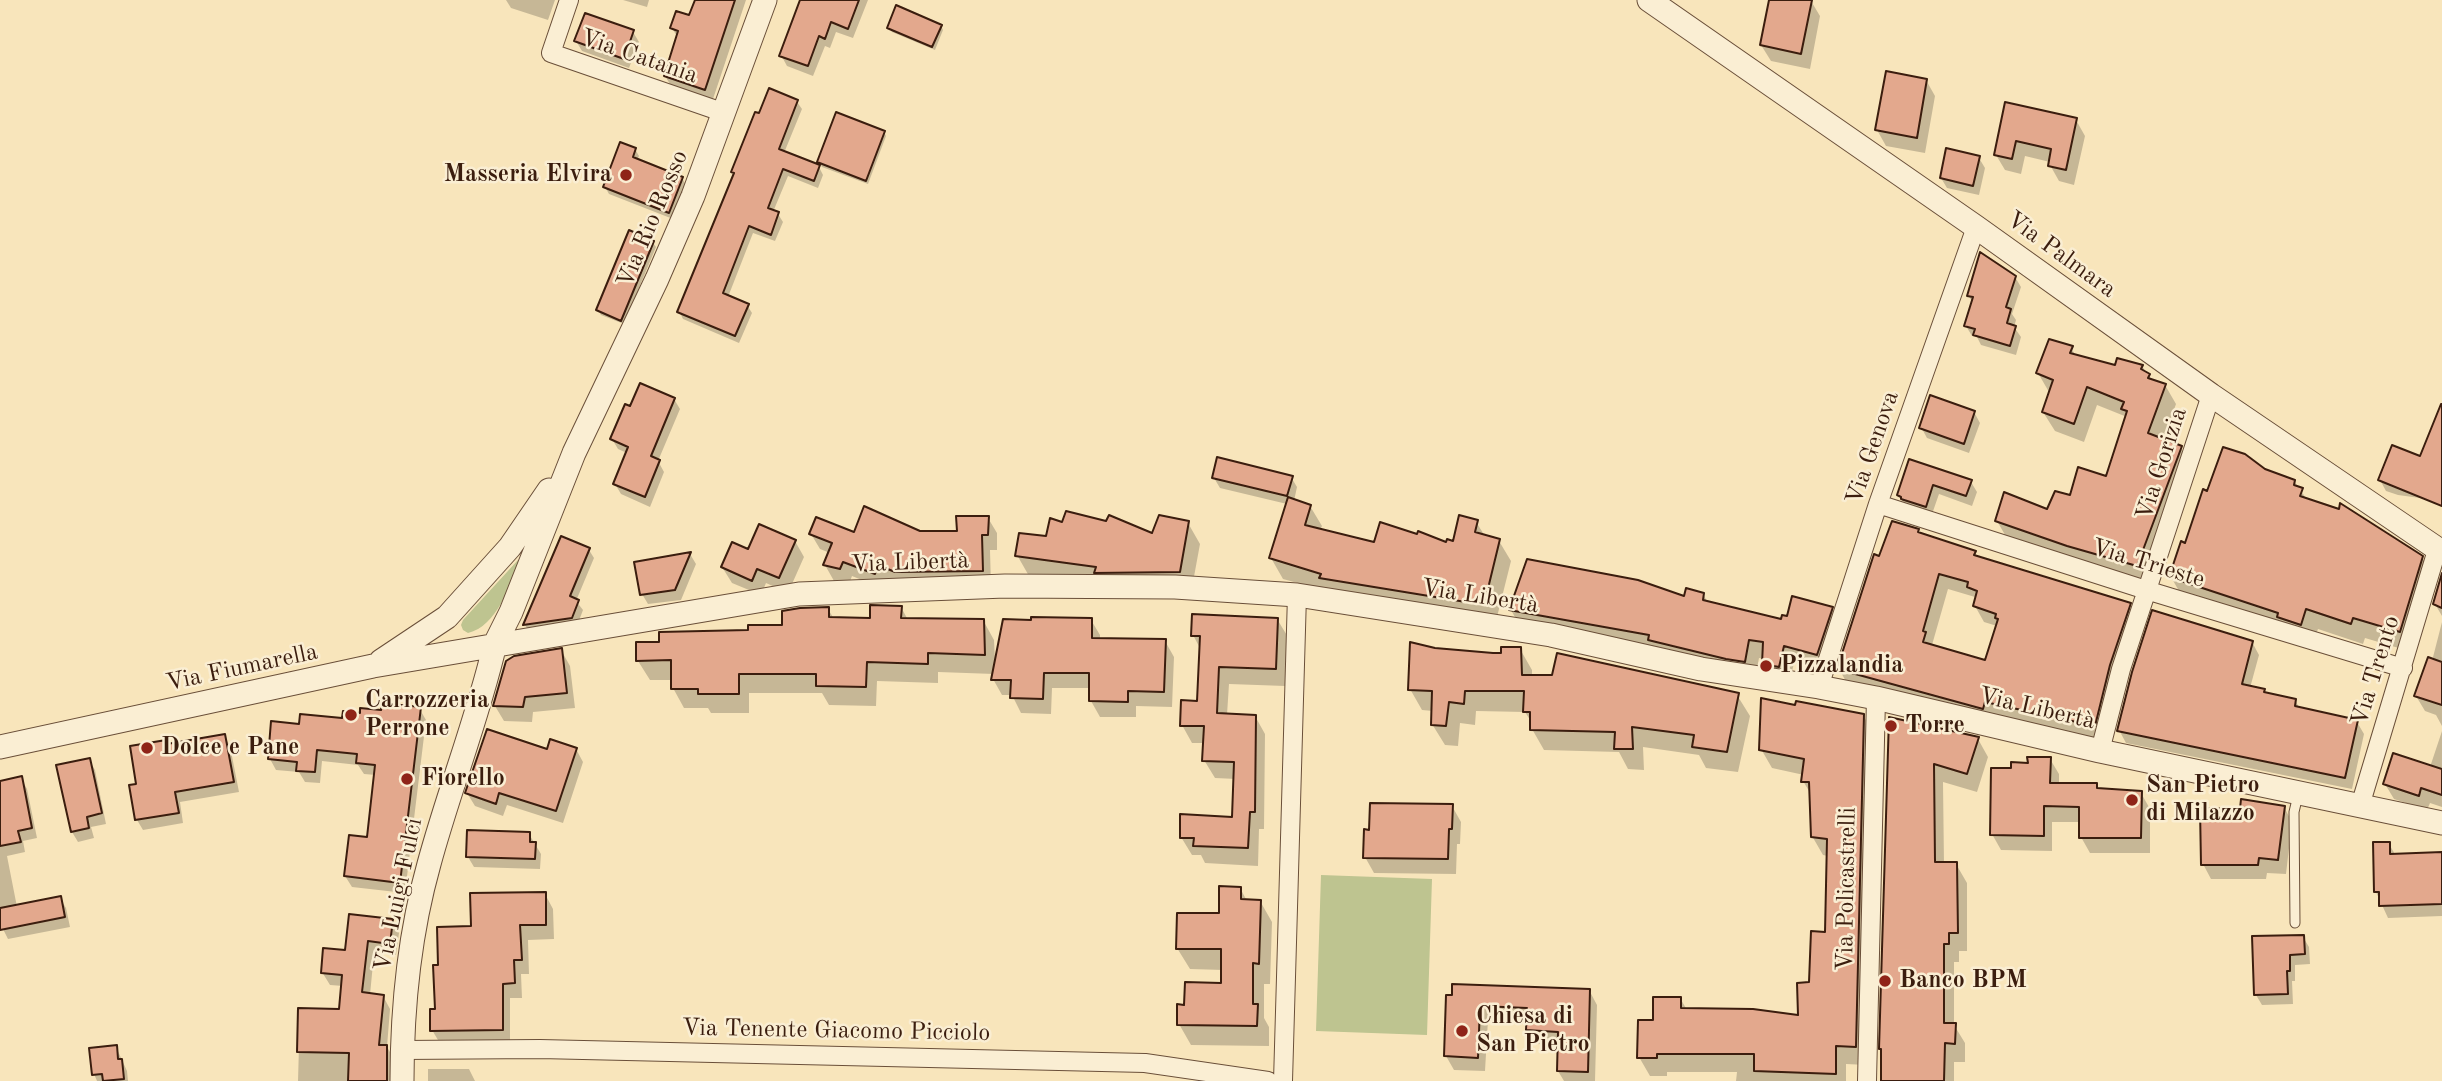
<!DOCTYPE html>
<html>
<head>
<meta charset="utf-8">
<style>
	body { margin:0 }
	canvas { display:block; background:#f8e5bb }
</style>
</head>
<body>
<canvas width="2442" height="1081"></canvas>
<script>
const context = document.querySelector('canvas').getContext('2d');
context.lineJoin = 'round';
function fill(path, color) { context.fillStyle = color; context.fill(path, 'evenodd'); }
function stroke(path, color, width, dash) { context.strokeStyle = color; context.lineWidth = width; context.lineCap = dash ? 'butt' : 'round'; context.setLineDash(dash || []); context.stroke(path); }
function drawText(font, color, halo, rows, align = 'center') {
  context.font = font + ' "Old Standard TT",serif'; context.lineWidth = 5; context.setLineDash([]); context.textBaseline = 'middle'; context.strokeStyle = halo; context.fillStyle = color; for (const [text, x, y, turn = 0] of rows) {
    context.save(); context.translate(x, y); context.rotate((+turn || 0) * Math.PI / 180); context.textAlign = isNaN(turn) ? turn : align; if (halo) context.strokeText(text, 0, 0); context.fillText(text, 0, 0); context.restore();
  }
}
const green = new Path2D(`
	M518,560L520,562C509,586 497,626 468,633L463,630L461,625L463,620Z
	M1321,875L1432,879L1427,1035L1316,1031Z`);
const shadow = new Path2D(`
	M506,0H555L548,20L511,8Z
	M623,0H649L647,7Z
	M696,0H746L712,102L673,89L665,76L678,38L672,28L690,17Z
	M802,0H868L853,38L836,32L830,48L825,46L813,76L787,66L781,55Z
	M1771,0L1811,1L1820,16L1810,69L1771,61L1761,45Z
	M941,26L943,30L935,50L892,32L889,28Z
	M633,32L639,42L629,68L582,51L576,41Z
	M1926,80L1935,96L1925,153L1886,146L1877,130Z
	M797,102L802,109L784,153L819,167L823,175L818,188L788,176L773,212L778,214L783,222L775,241L753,233L728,297L747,305L752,313L739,343L683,319L679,311L735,175L733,172Z
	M2007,104L2076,120L2085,136L2074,185L2059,181L2050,165V162L2025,156L2021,174L2005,170L1996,155Z
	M884,132L886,136L868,184L822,167L819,162Z
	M635,149L639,156L637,161L682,178L686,185L673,219L609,194L605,187Z
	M1979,158L1985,168L1979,195L1947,188L1941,178Z
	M653,243L656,247L624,324L601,315L598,310Z
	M2015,277L2021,287L2012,314L2016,320L2014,327L2021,337L2016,355L1981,345L1977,337L1972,336L1966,326L1973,303L1968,295Z
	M2071,348L2076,356L2116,367L2142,366L2152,381L2165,385L2176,404L2163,441L2180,447L2192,466L2148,585L2008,540L1997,521L2048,511L2107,478L2127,417L2097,405L2084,442L2055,431L2043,412L2049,392L2038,373Z
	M674,399L680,409L658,461L664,472L650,507L621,494L615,484L627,453L618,449L612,439L631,409Z
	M1974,412L1980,423L1969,453L1927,438L1921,427Z
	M2442,419V501L2398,495L2386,491L2380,480L2421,458Z
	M1911,461L1971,482L1977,492L1972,506L1939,494L1931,517L1905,506L1899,495Z
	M2264,471L2294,481L2308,501L2422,557L2434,579L2412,652L2365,638L2363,644L2318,629L2312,645L2183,598L2171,577L2208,493Z
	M1291,477L1297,487L1294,501L1310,506L1322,526L1320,530L1375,544L1454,543L1476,522L1485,536L1499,541L1511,561L1495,625L1330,592L1283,579L1271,558L1287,504L1220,488L1214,478Z
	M988,518L997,533V550H990L991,586L884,589L852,576L849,584L834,581L825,565L830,553L820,549L811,534L959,533Z
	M1188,523L1200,544L1191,593L1029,576L1017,555L1153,535Z
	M1917,530L1920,534L1974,552L1978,558L2129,605L2139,621L2104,741L1848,685L1839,669L1880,558ZM1948,589L1975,597V606L1984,622L1997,626L1986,662L1932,645Z
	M795,541L804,557L788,593L766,583L761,595L732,583L722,567L749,552Z
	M589,550L594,558L576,601L583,610L577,626L530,633L525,625Z
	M690,554L696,564L681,600L648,604L642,594L636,563Z
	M2442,579V616L2435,604Z
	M1703,594L1708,603L1782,621L1832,609L1842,627L1828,672L1794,663L1789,684L1775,682L1764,664V659L1759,658L1755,679L1521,628L1511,610L1685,598Z
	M901,607L908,620H983L994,640L995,660L1091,620L1100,635V640L1165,641L1174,657L1172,707L1136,706V717H1100L1091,701V688H1052L1051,714L1021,713L1012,695H1002L993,679L994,674L938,672V683L877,681L876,706L829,705L822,693H749V713H711L708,708H684L673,688V680H650L638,661L661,644L784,627L828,609L834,619L871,620Z
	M1277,619L1288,637L1285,686L1229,684L1227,715L1255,716L1265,734L1264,829H1259L1258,866L1205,863L1201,855H1192L1181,837L1234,818L1236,779L1215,778L1204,760L1205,743H1192L1182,725L1199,702L1201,650L1193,635Z
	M2442,622V726L2436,715L2425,711L2416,696L2432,661Z
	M2252,642L2259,655L2250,688L2263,691L2265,694L2295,700L2300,709L2357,722L2364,734L2352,789L2126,743L2119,730Z
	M1520,649L1532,670V677L1737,695L1750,716L1738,772L1706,768L1699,755L1643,747L1644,770L1628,769L1619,752L1544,750L1532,729V723L1525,712L1476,711L1475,725L1460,723L1458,746L1445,745L1432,724L1433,711L1422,710L1410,689L1435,650L1502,654Z
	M561,650L570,666L575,708L533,712L532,722L504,721L495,706Z
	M419,708L426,720L405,893L352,887L345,876L369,839L376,775L364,774L358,765L322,761L320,783L305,782L299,772L276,770L270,759L301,726L344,720L382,712Z
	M1863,715L1874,734L1866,1065L1846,1064V1081H1736L1737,1072H1667V1076H1650L1639,1057L1654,1022L1680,998L1687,1010L1800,1018L1826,934L1828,856L1823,855L1812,836V796L1803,781L1804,775L1772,768L1761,749Z
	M1889,720L1978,739L1988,757L1977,792L1943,782L1944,864H1956L1967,883V951H1959V962H1954V1025L1965,1043V1062H1954V1081H1882L1883,1052L1881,1048Z
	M2442,731V807L2430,803L2427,810L2394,799L2385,784L2430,767Z
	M224,736L230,746L239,792L180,802L183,823L143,830L137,820L131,787L138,785L168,746Z
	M576,749L583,762L563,823L507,805L503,816L475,806L467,793Z
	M2050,759L2059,774V784L2096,785L2099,790L2141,793L2150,809V853H2090L2081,837V822H2052V851L2001,850L1992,834L2012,770Z
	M89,760L95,770L106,824L91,827L94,838L78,842L72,832Z
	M21,778L27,789L37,838L23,841L25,852L7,856L17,907L60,898L66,908L70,927L8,939L3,929L0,916V783Z
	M1452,806L1461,822L1460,844H1457L1456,874L1374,873L1365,857Z
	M2284,807L2292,822L2286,874L2267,873L2266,879H2211L2203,864L2242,810Z
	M529,834L541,854L540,869L474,867L468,857Z
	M2389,844L2396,856L2442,854V916L2388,918L2376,892Z
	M1240,888L1247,901H1260L1272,922L1270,984H1264V1018L1269,1027V1046L1191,1045L1179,1024L1186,1006L1223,984V970L1190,969L1177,948L1221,915Z
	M545,894L553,909L554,939L528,940L529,974H521L522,998H510V1045H441L432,1030L436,1011L440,967L472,928Z
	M392,920L399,933L396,955L374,953L370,995L383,996L390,1009L387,1047L394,1059V1081H298L300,1009L340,1010L343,986L330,985L322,972Z
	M2303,937L2309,947L2310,964L2295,965V981H2292L2293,1004L2262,1005L2256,995Z
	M1589,990L1597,1005L1595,1081H1564L1558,1071L1559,1045L1536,1044L1528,1030V1022L1488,1020L1485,1071L1454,1070L1446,1056L1448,997Z
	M116,1047L127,1071L128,1081H97L94,1074Z
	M428,1069H469L475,1081H428Z`);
const building = new Path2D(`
	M695,0H735L705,90L664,76L678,31L670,28L676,11L689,15Z
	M800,0H859L848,29L831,22L825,39L819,36L808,66L779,56Z
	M1769,0H1812L1801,54L1760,45Z
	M896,5L942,25L932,47L887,28Z
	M585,13L634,30L624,59L574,41Z
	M1886,71L1927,79L1917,138L1875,130Z
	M769,88L798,100L779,149L820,165L814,181L783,169L768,208L779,212L771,235L749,226L723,293L749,304L735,336L677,312L734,173L731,172L755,112L759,113Z
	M2005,102L2077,118L2066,170L2048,166L2051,149L2016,141L2012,159L1994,155Z
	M836,112L885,131L866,181L817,162Z
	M620,142L636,148L633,157L683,177L669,213L603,187Z
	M1946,148L1980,156L1973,186L1940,178Z
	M629,230L654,241L621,321L596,310Z
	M1980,252L2016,276L2006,307L2011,309L2007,323L2016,326L2010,346L1973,335L1975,329L1964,326L1973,297L1967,296Z
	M2049,339L2073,346L2070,353L2115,365L2117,358L2143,365L2141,369L2150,374L2148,378L2166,384L2148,433L2182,446L2137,566L2067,546L1995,521L2004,492L2047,509L2055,491L2070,495L2078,467L2106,476L2127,411L2121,409L2124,402L2087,387L2074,424L2042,412L2053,380L2036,373Z
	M640,383L675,398L651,456L660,460L645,497L613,484L628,447L610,439L625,404L630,406Z
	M1930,395L1975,411L1964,444L1919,428Z
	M2441,404H2442V506L2378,480L2392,445L2420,456Z
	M2223,447L2245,454L2265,469L2295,480L2294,485L2303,488L2300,496L2339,509L2340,503L2423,556L2400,632L2353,618L2351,624L2306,609L2301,625L2277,617L2278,613L2169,577L2181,541L2185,543L2203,489L2207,491Z
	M1217,457L1293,476L1287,496L1212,478Z
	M1909,459L1972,480L1966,496L1933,485L1926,507L1901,499V497L1897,495Z
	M1288,497L1311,505L1305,525L1374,542L1380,522L1417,534L1418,531L1446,542L1447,539L1453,541L1459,515L1478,520L1475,532L1500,539L1484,605L1319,578L1321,574L1269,558Z
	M864,506L920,531H957L956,516H989L988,535H982L983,571L895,572L878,565L875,574L843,562L840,569L823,565L832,543L809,534L816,517L854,532Z
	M1066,511L1106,521L1109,515L1152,533L1159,515L1189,521L1180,572L1094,573L1096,567L1015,556L1019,533L1046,536L1050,518L1062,522Z
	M1892,521L1919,529L1918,532L1976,551L1974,555L2131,603L2110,665L2095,726L1985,702L1983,709L1837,669L1874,554L1879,556ZM1939,574L1968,582L1967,587L1977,591L1973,606L1996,614L1995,618L1998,619L1985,660L1923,642L1926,632L1923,631Z
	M759,524L796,540L779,578L757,569L752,581L721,567L732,542L748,549Z
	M561,536L590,548L570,596L579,600L572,618L523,625Z
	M691,552L675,590L640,595L634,562Z
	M1527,559L1638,580L1684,596L1686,588L1704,593L1703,600L1781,619L1782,615L1787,616L1792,596L1833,607L1817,655L1784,646L1779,667L1762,664L1763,642L1749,640L1745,662L1726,659L1648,640L1649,635L1509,610Z
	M2442,573V608L2433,604Z
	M870,605L902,606L901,618L984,619L985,655L928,653V664L867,662L866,687L816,686V674H739V694H698V689H671V660L636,661V642H659V632L748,630V625H782V611L800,608L829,607V617L870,618Z
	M2152,610L2253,641L2242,684L2265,689L2264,692L2296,699L2295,706L2358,720L2345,778L2117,731L2132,672Z
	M1192,614L1278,618L1276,669L1219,667L1217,713L1256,715L1255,812H1250L1248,848L1193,846L1194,838H1180V814L1232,817L1234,762L1202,761L1204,726H1180L1181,700L1197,701L1200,636H1191Z
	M1031,617L1092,618V638L1166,639L1164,692L1128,691V702L1089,701V673H1044L1043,699L1010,698L1011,680H991L1003,619L1031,620Z
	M1410,642L1435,648L1493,653H1501V647H1521L1522,675H1552L1557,653L1739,693L1727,752L1692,747L1694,735L1632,727L1633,749H1614L1615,732L1530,730V712H1523L1524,691H1465L1464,704L1449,702L1446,726L1431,725L1432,691L1408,690Z
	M562,648L567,693L525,697L523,707L493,706L506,661L514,656Z
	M2428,657L2442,662V705L2414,696Z
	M1761,698L1795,705L1796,701L1864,714L1856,1047L1836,1046V1074L1754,1071V1054H1657V1058H1637L1638,1020H1653V997H1681V1008L1753,1009L1798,1015L1797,983L1809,982L1811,931L1825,932L1827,839L1811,837L1809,782H1801L1804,759L1759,750Z
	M382,703L421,707L400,883L344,876L349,835L367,837L375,765L356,763L357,754L317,750L315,772L296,771L297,762L268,759L271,721L299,724L300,714L342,718L343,711L360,713V708L381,710Z
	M1889,717L1979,737L1967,774L1934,764L1935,862H1957L1958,933H1949V944H1944V1023H1956L1955,1044L1945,1043L1944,1081H1881V1049H1879Z
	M487,729L547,749L550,739L577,748L556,811L499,793L496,804L465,793Z
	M225,734L234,782L175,792L179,813L135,820L129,785L136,784L130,746L166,740L167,744Z
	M2393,753L2442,769V795L2421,788L2419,796L2383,784Z
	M2027,757H2051L2050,783H2097V788L2142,791L2141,838H2079V807L2044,806V836L1990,835L1991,768H2011V762L2028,763Z
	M90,758L102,813L87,817L89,828L71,832L56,765Z
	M22,776L32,828L18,831L21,842L0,846V781Z
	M2241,799L2285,806L2278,860L2259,858L2258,865H2201L2200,808L2240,809Z
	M1370,803L1453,804L1452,829H1449L1448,859L1363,858L1364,829L1369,830Z
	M467,830L530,832V842H536L535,859L466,857Z
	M2373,842H2390V854L2442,852V904L2379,906V892H2374Z
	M1219,886L1241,887V899L1261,900L1259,964L1253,963V1004H1258L1257,1026L1177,1025V1004L1184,1005L1185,982L1221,983V949H1176L1177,913H1219Z
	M546,892V925H520L522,960H514L515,983L503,984V1030L430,1031V1009H435L433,965H438L437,927L471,926L470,893Z
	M61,896L65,917L0,930V908Z
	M349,914L393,919L390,944L368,941L362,992L384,995L379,1045H387V1081H348L349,1053L297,1052L298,1008L339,1009L342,975L321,973L323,948L345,950Z
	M2304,935L2305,954L2290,955V971H2287L2288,994L2254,995L2252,936Z
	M1452,984L1590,989L1588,1072L1557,1071L1558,1032L1526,1030L1527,1008L1480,1006L1478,1058L1444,1056L1446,995H1452Z
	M117,1045L118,1059H122L124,1079L103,1081L102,1074L92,1075L89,1048Z`);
const service = new Path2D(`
	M2295,923L2294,812L2298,795`);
const minor = new Path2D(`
	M569,0L551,53L725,113
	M1878,504L2146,590L2403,668
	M1819,687L1878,504L1976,227
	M2100,751L2121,669L2211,395
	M2360,806L2437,550
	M402,1050L540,1049L1145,1063L1268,1081
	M1283,1081L1297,595
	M1867,1081L1876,698`);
const tertiary = new Path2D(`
	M1649,0L1976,227L2211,395L2442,552
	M381,661L447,617L510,547L549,490
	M0,747L373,666L799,594L1005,586L1175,587L1297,595L1551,635L1701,669L1819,687L1876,698L2100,751L2442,823
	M402,1081C402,1008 409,935 429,864C449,790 478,718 495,644L511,612L574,453L657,279L693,196L765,0`);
const markers = [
	[626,175,7,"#8f2418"],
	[1766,666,7,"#8f2418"],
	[351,715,7,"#8f2418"],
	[1891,726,7,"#8f2418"],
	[147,748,7,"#8f2418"],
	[407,779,7,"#8f2418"],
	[2132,800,7,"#8f2418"],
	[1885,981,7,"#8f2418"],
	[1462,1031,7,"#8f2418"]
];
const streetNames = [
	["Via Catania",639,57,19],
	["Via Rio Rosso",653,219,-67],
	["Via Palmara",2061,255,36],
	["Via Genova",1873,448,-71],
	["Via Gorizia",2162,464,-72],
	["Via Libertà",910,563,-2],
	["Via Trieste",2148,564,17],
	["Via Libertà",1480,597,9],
	["Via Fiumarella",242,668,-12],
	["Via Trento",2376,671,-73],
	["Via Libertà",2037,709,13],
	["Via Policastrelli",1847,889,-89],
	["Via Luigi Fulci",399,895,-78],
	["Via Tenente Giacomo Picciolo",836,1031,1]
];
const poiNames = [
	["Masseria Elvira",612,175,"right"],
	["Pizzalandia",1780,666],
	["Carrozzeria",365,701],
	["Perrone",365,729],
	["Torre",1905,726],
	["Dolce e Pane",161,748],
	["Fiorello",421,779],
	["San Pietro",2146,786],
	["di Milazzo",2146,814],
	["Banco BPM",1899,981],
	["Chiesa di",1476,1017],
	["San Pietro",1476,1045]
];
fill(green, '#bec490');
fill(shadow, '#0003');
fill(building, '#e3a88d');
stroke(building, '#3b1d0e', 2);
stroke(service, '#6a4f39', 11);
stroke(minor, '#6a4f39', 20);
stroke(tertiary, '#6a4f39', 25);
stroke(service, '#faeed3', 9);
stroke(minor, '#faeed3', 18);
stroke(tertiary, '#faeed3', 23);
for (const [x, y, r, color] of markers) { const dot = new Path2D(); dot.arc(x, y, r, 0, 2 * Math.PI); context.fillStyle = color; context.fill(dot); stroke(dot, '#faeed3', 2.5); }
drawText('24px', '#3b1d0e', '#faeed3', streetNames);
drawText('bold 24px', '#3b1d0e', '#faeed3', poiNames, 'left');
</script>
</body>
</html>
